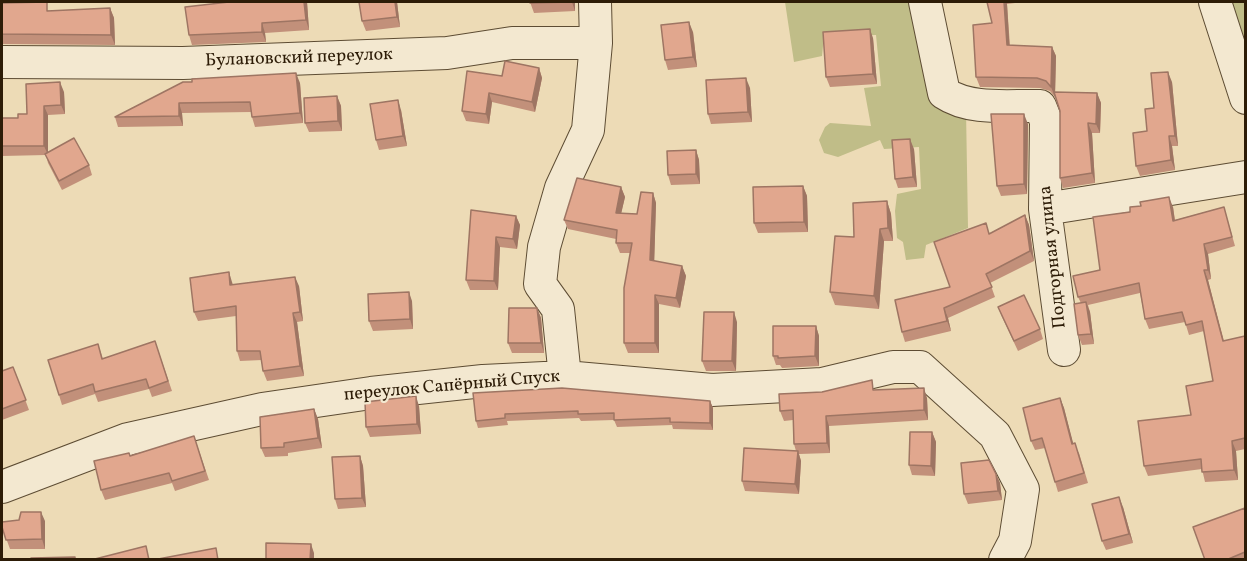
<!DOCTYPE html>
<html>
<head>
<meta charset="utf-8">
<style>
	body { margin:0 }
	#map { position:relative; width:1247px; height:561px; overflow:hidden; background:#eddbb6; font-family:Vollkorn,serif }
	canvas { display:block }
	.frame { position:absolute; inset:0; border:3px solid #2d1c07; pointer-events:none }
</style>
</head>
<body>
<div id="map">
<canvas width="1247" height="561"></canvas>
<div class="frame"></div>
</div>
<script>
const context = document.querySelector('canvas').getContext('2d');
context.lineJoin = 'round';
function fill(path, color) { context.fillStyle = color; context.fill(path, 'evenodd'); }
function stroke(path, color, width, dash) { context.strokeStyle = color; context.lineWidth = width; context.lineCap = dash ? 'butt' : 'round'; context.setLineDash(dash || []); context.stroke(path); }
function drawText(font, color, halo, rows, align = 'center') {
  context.font = font + ' Vollkorn,serif'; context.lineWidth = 4.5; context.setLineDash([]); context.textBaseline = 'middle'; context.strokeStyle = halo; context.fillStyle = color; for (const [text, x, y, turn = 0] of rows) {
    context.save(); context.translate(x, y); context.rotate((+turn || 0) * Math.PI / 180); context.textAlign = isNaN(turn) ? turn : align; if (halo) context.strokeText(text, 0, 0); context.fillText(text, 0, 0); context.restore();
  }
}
const green = new Path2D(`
	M785,2H908L930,97L966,110L968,228L926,245L924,258L906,260L903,242L897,238L895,211L897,194L921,189L919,147L884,149L880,140L838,157L824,153L819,140L825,127L830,123L871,126L864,88L881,86L876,35L824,36L822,56L794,62Z
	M1215,2H1245V98Z`);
const minor = new Path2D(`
	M925,2L944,93C971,111 1009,105 1040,106L1046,121L1045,209L1064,350
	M1215,2L1246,98
	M2,62L183,63L447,53L512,43H596
	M1045,209L1246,177
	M565,377L558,309L540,284L544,247L561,188L588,130L596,43L595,2
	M2,487L128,439L262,409L371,393L483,381L565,377L712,390L822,384L893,367H920L995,435L1023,489L1015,541L1005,560`);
const wall = new Path2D(`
	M307,2L309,30L265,33L266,42L192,45L189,35Z
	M359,2H397L400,27L366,31L362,21Z
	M530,2H575V11L534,13Z
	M987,2H1023L1007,4L1010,46L1052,47L1056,56L1055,92L1097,93L1101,103L1100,133H1092L1095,183L1063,188L1060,178V111L1055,94V97L1050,91L1040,88L980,87L976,77L992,23Z
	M2,3L50,11L110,8L114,18L115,45L2,44Z
	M693,32L697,67L668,70L665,60Z
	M873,38L877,84L830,87L826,77Z
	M539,68L542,78L535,112L492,102L489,124L466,121L462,111L502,76Z
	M183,82L300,83L303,123L255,127L252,117L251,112L182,113L183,126L118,127L115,117Z
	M1172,82L1178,146H1172L1175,170L1140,176L1136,166L1154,108Z
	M750,88L752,122L711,124L708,114Z
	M64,92L65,114L48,115V152L89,165L92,175L62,190L48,163L46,155L2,156V118H18L27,114Z
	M337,96L341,106L342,131L309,132L305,123Z
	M401,110L407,146L379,150L376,140Z
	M1028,124L1027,194L1001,196L997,186Z
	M914,149L917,187L898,188L895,179Z
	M696,150L699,160L700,184L671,185L668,175Z
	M803,186L807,196L808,232L758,233L754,223Z
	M621,187L625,197L621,213L637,214L653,193L656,203L654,261L682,266L686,276L680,308L659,304V353H628L624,343L630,253H620L616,243V239L568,229L564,220Z
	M887,201L891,214L893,241H884L879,309L835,305L830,292L854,237Z
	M1173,207L1175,220L1224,207L1235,246L1208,254L1211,279L1208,280L1224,341L1245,336V449L1236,451L1238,480L1205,482L1202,469L1148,476L1144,466L1191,415L1213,381L1204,331L1189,335L1185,322L1149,329L1145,319L1140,293L1088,305L1090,312L1094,344L1082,345L1078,335L1081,303L1078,297L1100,270Z
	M471,210L516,216L520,225L517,249L500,247L498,290H470L466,280Z
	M1025,215L1029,225L1034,261L990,283L995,297L948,318L951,331L905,342L902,332L950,287L990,234Z
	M232,282L233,285L299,286L303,321L297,322L304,376L267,381L263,371L262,360L240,361L237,351L236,316L198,321L194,312Z
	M412,301L413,329L373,331L369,321Z
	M998,307L1040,329L1043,339L1018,351L1002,317Z
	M537,308L541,318L544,353H512L508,343Z
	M737,322L736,371H706L702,361Z
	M816,326L819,336V366L782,368L780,365H776L773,356Z
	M155,341L172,391L152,397L149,389L98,402L95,394L62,405L59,395L98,344L103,359Z
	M13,367L29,410L2,420V371Z
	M876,390L927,398L928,420L829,426L830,453L799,454L801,461L799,494L745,491L742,481L796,451L794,444L793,420L784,421L780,411Z
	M473,393L710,401L713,408V430L673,429L672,425L617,427L614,420L581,421L579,418L507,421L508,425L478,428L476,421Z
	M1060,398L1064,408L1073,444L1079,453L1088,483L1058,492L1045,448L1035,450L1031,441Z
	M419,406L421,434L370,437L366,427Z
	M314,409L318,419L322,448L288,453V456L265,457L261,448Z
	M932,432L936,442L935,476L912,475L909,465Z
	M194,436L209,480L175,491L172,483L105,500L101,490L131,456Z
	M360,456L363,466L366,507L338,509L335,499Z
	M996,474L1000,483L1002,500L968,504L964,494Z
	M1123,507L1133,543L1106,550L1102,541Z
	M1245,510V560H1205Z
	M45,521V549H10L2,527Z`);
const shadedWall = new Path2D(`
	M304,2H307L309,30L306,20Z
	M395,2H397L400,27L397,17Z
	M572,2H575V11Z
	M1004,2H1007V4L1010,55L1007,45Z
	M110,8L114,18L115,45L111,35Z
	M689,22L693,32L697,67L693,57Z
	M262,23L265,33L266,42L262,32Z
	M870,29L873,38L877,84L873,74Z
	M1052,47L1056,56L1055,97L1051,87Z
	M539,68L542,78L535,112L532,102Z
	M1168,72L1172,82L1178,146L1175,136Z
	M296,73L300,83L303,123L300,113Z
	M746,78L750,88L752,122L748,112Z
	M60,82L64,92L65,114L61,105Z
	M489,93L492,102L489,124L486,114Z
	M1097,93L1101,103L1100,133L1096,124Z
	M337,96L341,106L342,131L338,121Z
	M398,100L401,110L407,146L403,136Z
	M179,103L182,113L183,126L179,116Z
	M44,106L48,115V155L44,146Z
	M1024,114L1028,124L1027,194L1024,184Z
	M1088,123L1092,133L1095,183L1092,173Z
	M1169,136L1172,146L1175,170L1171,160Z
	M910,139L914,149L917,187L913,177Z
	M696,150L699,160L700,184L696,174Z
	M803,186L807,196L808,232L804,222Z
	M621,187L625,197L619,223L616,213Z
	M653,193L656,203L654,270L650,260Z
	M1169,197L1173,207L1176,230L1173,221Z
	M887,201L891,214L893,241L888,228Z
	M1025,215L1029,225L1034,261L1030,251Z
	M516,216L520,225L517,249L513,239Z
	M880,229L884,241L879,309L874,296Z
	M496,237L500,247L498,290L494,281Z
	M1204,244L1208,254L1211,279L1208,270Z
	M682,266L686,276L680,308L676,298Z
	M1204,270L1208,280L1226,351L1223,341Z
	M229,272L232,282L234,295L230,285Z
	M295,277L299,286L303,321L300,312Z
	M409,292L412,301L413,329L410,319Z
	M655,295L659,304V353L655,343Z
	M1086,302L1090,312L1094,344L1091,334Z
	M537,308L541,318L544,353L541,343Z
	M944,308L948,318L951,331L947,321Z
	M734,312L737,322L736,371L732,361Z
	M293,313L297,322L304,376L300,366Z
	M816,326L819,336V366L815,356Z
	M924,388L927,398L928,420L924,410Z
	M416,396L419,406L421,434L417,424Z
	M1060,398L1064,408L1076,454L1072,444Z
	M710,401L713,408V430L710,423Z
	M314,409L318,419L322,448L318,438Z
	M826,416L829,426L830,453L827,443Z
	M932,432L936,442L935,476L931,466Z
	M1232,441L1236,451L1238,480L1234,470Z
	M798,451L801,461L799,494L795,484Z
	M360,456L363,466L366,507L362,498Z
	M996,474L1000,483L1002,500L998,491Z
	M1119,497L1123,507L1133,543L1129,534Z
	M41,512L45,521V549L42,539Z
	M311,544L314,553V560H310Z`);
const building = new Path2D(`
	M47,2V11L110,8L111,35L2,34V3Z
	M229,2H304L306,20L262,23V32L189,35L185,7Z
	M359,2H395L397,17L362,21Z
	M530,2H571L530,3Z
	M987,2H1004L1007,45L1052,47L1051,87L1046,81L1037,78L976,77L973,25L992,23Z
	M689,22L693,57L665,60L661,25Z
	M870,29L873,74L826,77L823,32Z
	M505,61L539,68L532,102L489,93L486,114L462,111L467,71L502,76Z
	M1168,72L1175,136H1169L1171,160L1136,166L1133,133L1147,131L1145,109L1154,108L1151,73Z
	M296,73L300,113L252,117L250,102L179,103V116L115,117L183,82H192V79Z
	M746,78L748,112L708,114L706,80Z
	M60,82L61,105L44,106V146H2V118H18V114H27L26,84Z
	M1054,92L1097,93L1096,124L1088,123L1092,173L1060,178V111Z
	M337,96L338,121L305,123L304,98Z
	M398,100L403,136L376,140L370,104Z
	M991,114H1024V184L997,186Z
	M74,138L89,165L59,181L45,154Z
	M910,139L913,177L895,179L892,140Z
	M696,150V174L668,175L667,151Z
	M577,178L621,187L616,213L637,214L641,192L653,193L650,260L682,266L676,298L655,295V343H624V288L632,243H616L617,230L564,220Z
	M803,186L804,222L754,223L753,187Z
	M1169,197L1173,221L1224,207L1232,237L1204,244L1208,270H1204L1223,341L1245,336V438L1232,441L1234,470L1202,472L1201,459L1144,466L1138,421L1191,415L1186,386L1213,381L1202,321L1186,325L1182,312L1145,319L1139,283L1078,297L1073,276L1100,270L1093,217L1130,212V207L1141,206L1140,202Z
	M887,201L888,228L880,229L874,296L830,292L835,236L854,237L853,203Z
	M471,210L516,216L513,239L496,237L494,281L466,280Z
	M1025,215L1030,251L986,274L992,287L944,308L947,321L902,332L895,300L950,287L934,242L986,223L989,234Z
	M229,272L230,285L295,277L300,312L293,313L300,366L263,371L260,351H237L236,306L194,312L190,278Z
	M409,292L410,319L369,321L368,294Z
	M1024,295L1040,329L1014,341L998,307Z
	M1086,302L1091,334L1078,335L1074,304Z
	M509,308H537L541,343H508Z
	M704,312H734L732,361H702Z
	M773,326H816L815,356L778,358V356H773Z
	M155,341L168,381L149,388L146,379L95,392L93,384L59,395L48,360L98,344L102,359Z
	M13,367L26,400L2,409V371Z
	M872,380L873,390L924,388V410L826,416L827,443L794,444L793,410L780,411L779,394L822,392Z
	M562,388L710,401V423L670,422V418L614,420V413L578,414V411L505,414V418L476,421L473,393Z
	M416,396L417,424L366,427L365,402Z
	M1060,398L1072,444L1075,443L1084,473L1055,482L1042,438L1031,441L1023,408Z
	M314,409L318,438L284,443V447L261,448L260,417Z
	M910,432H932L931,466L909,465Z
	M194,436L205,471L172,481L169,473L101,490L94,461L129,453L130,456Z
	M744,448L798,451L795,484L742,481Z
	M360,456L362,498L335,499L332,457Z
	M989,460L996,474L998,491L964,494L961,463Z
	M1119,497L1129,534L1102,541L1092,504Z
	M1245,508V552L1226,560H1205L1193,527Z
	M21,512H41L42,539L6,540L2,527V522L19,520Z
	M266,543L311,544L310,560H266Z
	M146,546L149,560H91Z
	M216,548L218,560H153Z
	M75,557V560H31V558Z`);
const streetNames = [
	["Булановский переулок",299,59,-2],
	["Подгорная улица",1054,257,-96],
	["переулок Сапёрный Спуск",452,387,-5]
];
fill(green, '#c0bd88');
stroke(minor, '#5d4c33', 34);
stroke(minor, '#f3e8d0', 32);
fill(wall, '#c2907a');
fill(shadedWall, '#9e7563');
fill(building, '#e1a78e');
stroke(building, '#9e7563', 1.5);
drawText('18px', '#2d1c07', '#f3e8d0', streetNames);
</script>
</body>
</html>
